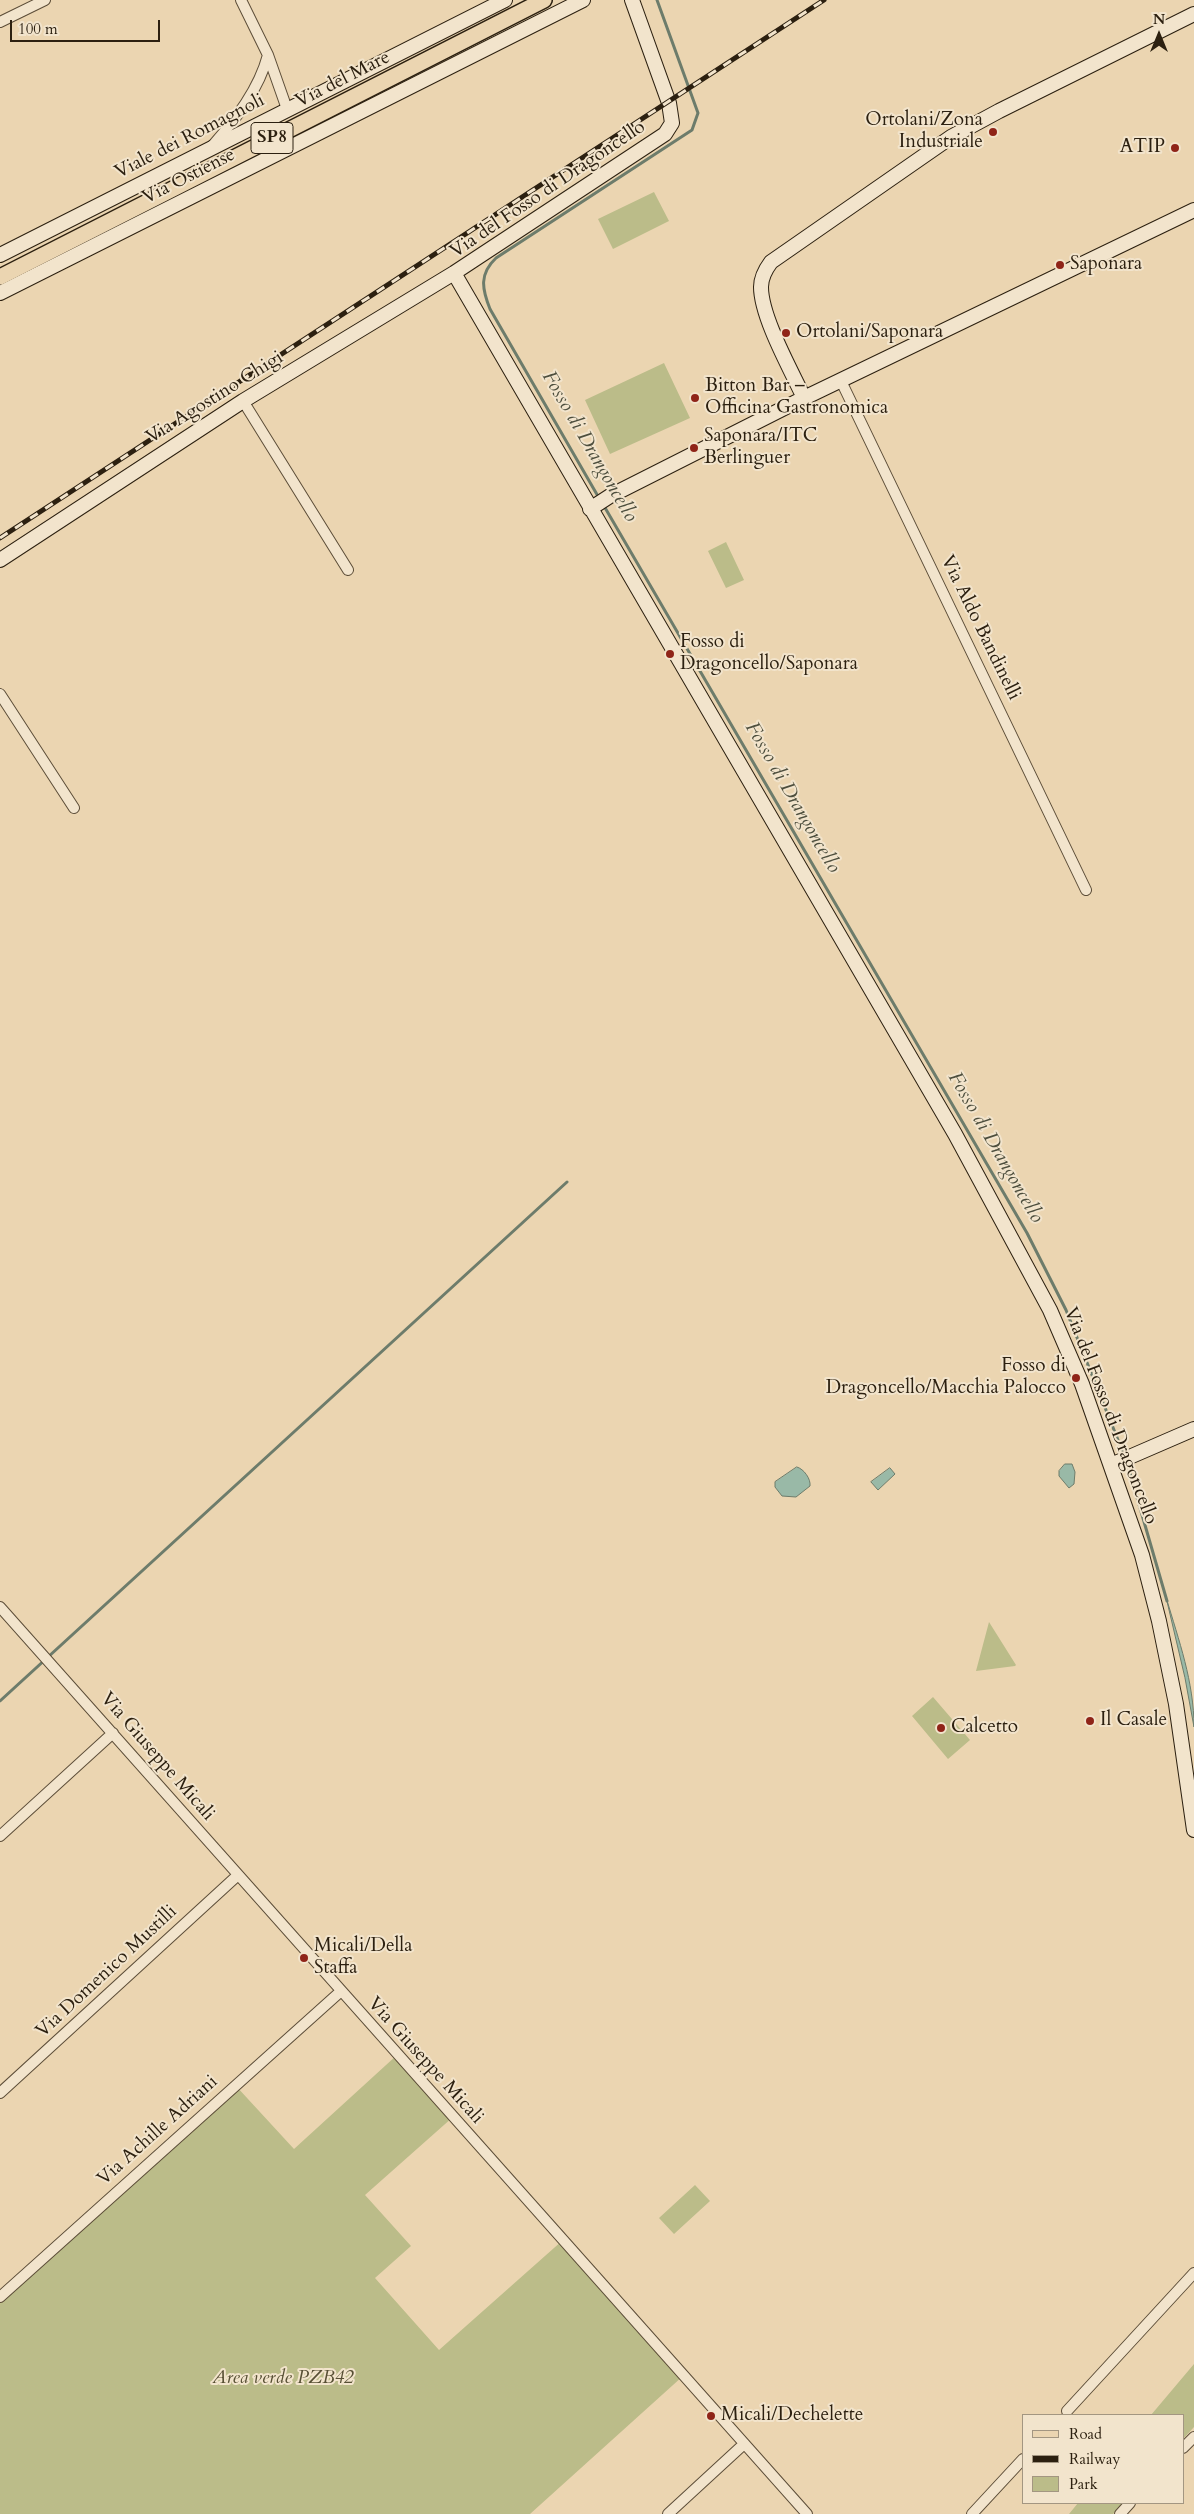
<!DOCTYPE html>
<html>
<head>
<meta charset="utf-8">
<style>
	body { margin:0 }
	#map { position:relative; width:1194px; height:2514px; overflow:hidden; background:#ebd5b1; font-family:Cardo,serif }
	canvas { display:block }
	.legend { position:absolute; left:1022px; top:2414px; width:162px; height:90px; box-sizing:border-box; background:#f2e4cc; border:1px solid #a39681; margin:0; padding:6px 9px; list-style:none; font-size:15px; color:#2c2010 }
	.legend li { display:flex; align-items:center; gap:10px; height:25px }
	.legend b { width:25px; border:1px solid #a39681 }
	.north { position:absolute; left:1134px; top:10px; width:50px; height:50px; -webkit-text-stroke:4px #f2e4cc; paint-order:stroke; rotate:0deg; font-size:14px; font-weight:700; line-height:20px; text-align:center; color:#2c2010 }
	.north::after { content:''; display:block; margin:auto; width:18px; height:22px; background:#2c2010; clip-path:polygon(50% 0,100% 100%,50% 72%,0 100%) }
	.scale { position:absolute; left:10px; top:20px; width:150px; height:22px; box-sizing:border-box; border:2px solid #2c2010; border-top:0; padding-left:6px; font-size:15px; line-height:18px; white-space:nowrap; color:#2c2010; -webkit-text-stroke:4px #f2e4cc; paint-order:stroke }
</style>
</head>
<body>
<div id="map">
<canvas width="1194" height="2514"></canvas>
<ul class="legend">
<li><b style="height:6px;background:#ebd5b1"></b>Road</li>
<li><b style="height:6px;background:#2c2010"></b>Railway</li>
<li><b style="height:14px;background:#bbbc89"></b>Park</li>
</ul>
<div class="north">N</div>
<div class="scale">100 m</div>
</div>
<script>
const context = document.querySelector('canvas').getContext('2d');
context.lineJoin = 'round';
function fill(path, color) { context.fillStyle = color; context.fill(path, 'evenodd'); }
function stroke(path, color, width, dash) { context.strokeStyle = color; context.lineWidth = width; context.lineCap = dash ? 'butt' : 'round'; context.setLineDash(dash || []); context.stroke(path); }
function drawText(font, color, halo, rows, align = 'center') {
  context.font = font + ' Cardo,serif'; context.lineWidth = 4; context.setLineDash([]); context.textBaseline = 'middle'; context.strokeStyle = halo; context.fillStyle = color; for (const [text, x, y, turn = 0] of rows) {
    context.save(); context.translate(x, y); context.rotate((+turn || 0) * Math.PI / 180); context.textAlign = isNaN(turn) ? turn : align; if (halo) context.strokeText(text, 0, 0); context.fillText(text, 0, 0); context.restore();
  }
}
const green = new Path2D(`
	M654,192L669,221L613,249L598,219Z
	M664,363L690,418L610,454L585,400Z
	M726,542L744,580L726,588L708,551Z
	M989,1622L1016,1665L1015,1666L976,1671Z
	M933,1697L970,1740L948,1759L912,1716Z
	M397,2055L453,2117L365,2195L411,2246L375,2278L439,2350L563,2240L683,2376L530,2514H0V2297L236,2086L294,2149Z
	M695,2185L710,2201L674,2234L659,2218Z
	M1194,2364V2427L1183,2439V2415H1151Z
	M1078,2503H1123L1113,2514H1069Z`);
const water = new Path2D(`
	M1065,1464H1072L1075,1472L1074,1484L1069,1488L1059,1476V1471Z
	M797,1467C804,1469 811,1479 810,1486L796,1497L782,1496L775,1487V1482Z
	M890,1468L895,1474L878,1490L871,1482Z
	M1166,1597C1179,1641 1194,1682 1194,1727L1185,1678Z`);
const stream = new Path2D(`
	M599,498L490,309C482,289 479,274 496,258L692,130L698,113L657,0
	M604,506L1027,1233L1066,1310L1124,1455
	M1127,1463L1167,1601
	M0,1701L567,1182`);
const street = new Path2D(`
	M241,0L268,55L287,109
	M0,22L45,0
	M213,145C236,119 259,89 268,55
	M841,381L1086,890
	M243,401L348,570
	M0,694L74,808
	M0,1607L807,2514
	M0,1836L113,1733
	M0,2093L238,1875
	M0,2297L340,1992
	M1067,2411L1194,2273
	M1183,2448L1194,2437
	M668,2514L744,2444
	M972,2514L1023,2459
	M1120,2514L1130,2503`);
const secondary = new Path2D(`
	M0,255L505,0
	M454,273L955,1134L1050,1310L1082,1384L1142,1555L1159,1621L1176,1704L1194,1830
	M0,293L583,0
	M804,398C791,370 761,317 761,287C761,277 765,270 771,262L951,137L999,111L1194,14
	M590,509L610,496L804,398L1194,210
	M0,560L243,401L454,273L665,134L672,123L669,103L632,0
	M1111,1465L1194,1429`);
const primary = new Path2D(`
	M0,277L544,0`);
const rail = new Path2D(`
	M0,538L824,0`);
const markers = [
	[993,132,5,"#8f2418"],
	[1175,148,5,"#8f2418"],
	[1060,265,5,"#8f2418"],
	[786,333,5,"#8f2418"],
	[695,398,5,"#8f2418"],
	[694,448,5,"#8f2418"],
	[670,654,5,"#8f2418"],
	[1076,1378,5,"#8f2418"],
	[1090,1721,5,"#8f2418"],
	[941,1728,5,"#8f2418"],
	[304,1958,5,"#8f2418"],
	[711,2416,5,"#8f2418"]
];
const shields = [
	[272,138,42]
];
const shieldNames = [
	["SP8",272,138]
];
const streetNames = [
	["Via del Mare",343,80,-27],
	["Viale dei Romagnoli",190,137,-27],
	["Via Ostiense",189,177,-27],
	["Via del Fosso di Dragoncello",548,190,-34],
	["Via Agostino Chigi",215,398,-32],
	["Via Aldo Bandinelli",980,628,64],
	["Via del Fosso di Dragoncello",1110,1416,69],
	["Via Giuseppe Micali",157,1757,49],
	["Via Domenico Mustilli",107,1972,-43],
	["Via Giuseppe Micali",425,2061,48],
	["Via Achille Adriani",158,2131,-42]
];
const poiNames = [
	["Ortolani/Zona",983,121,"right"],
	["Industriale",983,143,"right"],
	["ATIP",1165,148,"right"],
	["Saponara",1070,265],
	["Ortolani/Saponara",796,333],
	["Bitton Bar –",705,387],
	["Officina Gastronomica",705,409],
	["Saponara/ITC",704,437],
	["Berlinguer",704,459],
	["Fosso di",680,643],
	["Dragoncello/Saponara",680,665],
	["Fosso di",1066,1367,"right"],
	["Dragoncello/Macchia Palocco",1066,1389,"right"],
	["Il Casale",1100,1721],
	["Calcetto",951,1728],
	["Micali/Della",314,1947],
	["Staffa",314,1969],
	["Micali/Dechelette",721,2416]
];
const parkNames = [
	["Area verde PZB42",283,2379]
];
const waterNames = [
	["Fosso di Drangoncello",589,447,60],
	["Fosso di Drangoncello",792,798,60],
	["Fosso di Drangoncello",995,1148,60]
];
fill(green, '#bbbc89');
fill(water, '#99b9a7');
stroke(water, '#6d7c6b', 1);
stroke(stream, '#6d7c6b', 3);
stroke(street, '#5c4d38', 12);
stroke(secondary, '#2c2010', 16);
stroke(primary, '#2c2010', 18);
stroke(street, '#f2e4cc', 10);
stroke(secondary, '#f2e4cc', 14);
stroke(primary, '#ebd5b1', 15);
stroke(rail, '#2c2010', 5);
stroke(rail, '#f2e4cc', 3, [9]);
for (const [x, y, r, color] of markers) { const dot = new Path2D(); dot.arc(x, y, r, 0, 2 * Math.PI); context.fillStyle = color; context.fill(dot); stroke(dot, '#f2e4cc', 2); }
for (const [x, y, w] of shields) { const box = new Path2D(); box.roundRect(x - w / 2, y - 15.5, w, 31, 4); context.fillStyle = '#f2e4cc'; context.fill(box); stroke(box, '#2c2010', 1); }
drawText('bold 18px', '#2c2010', null, shieldNames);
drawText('19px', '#2c2010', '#f2e4cc', streetNames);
drawText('19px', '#2c2010', '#f2e4cc', poiNames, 'left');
drawText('italic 19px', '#574f34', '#f2e4cc', parkNames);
drawText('italic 20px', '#4d4e3d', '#f2e4cc', waterNames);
</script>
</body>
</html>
